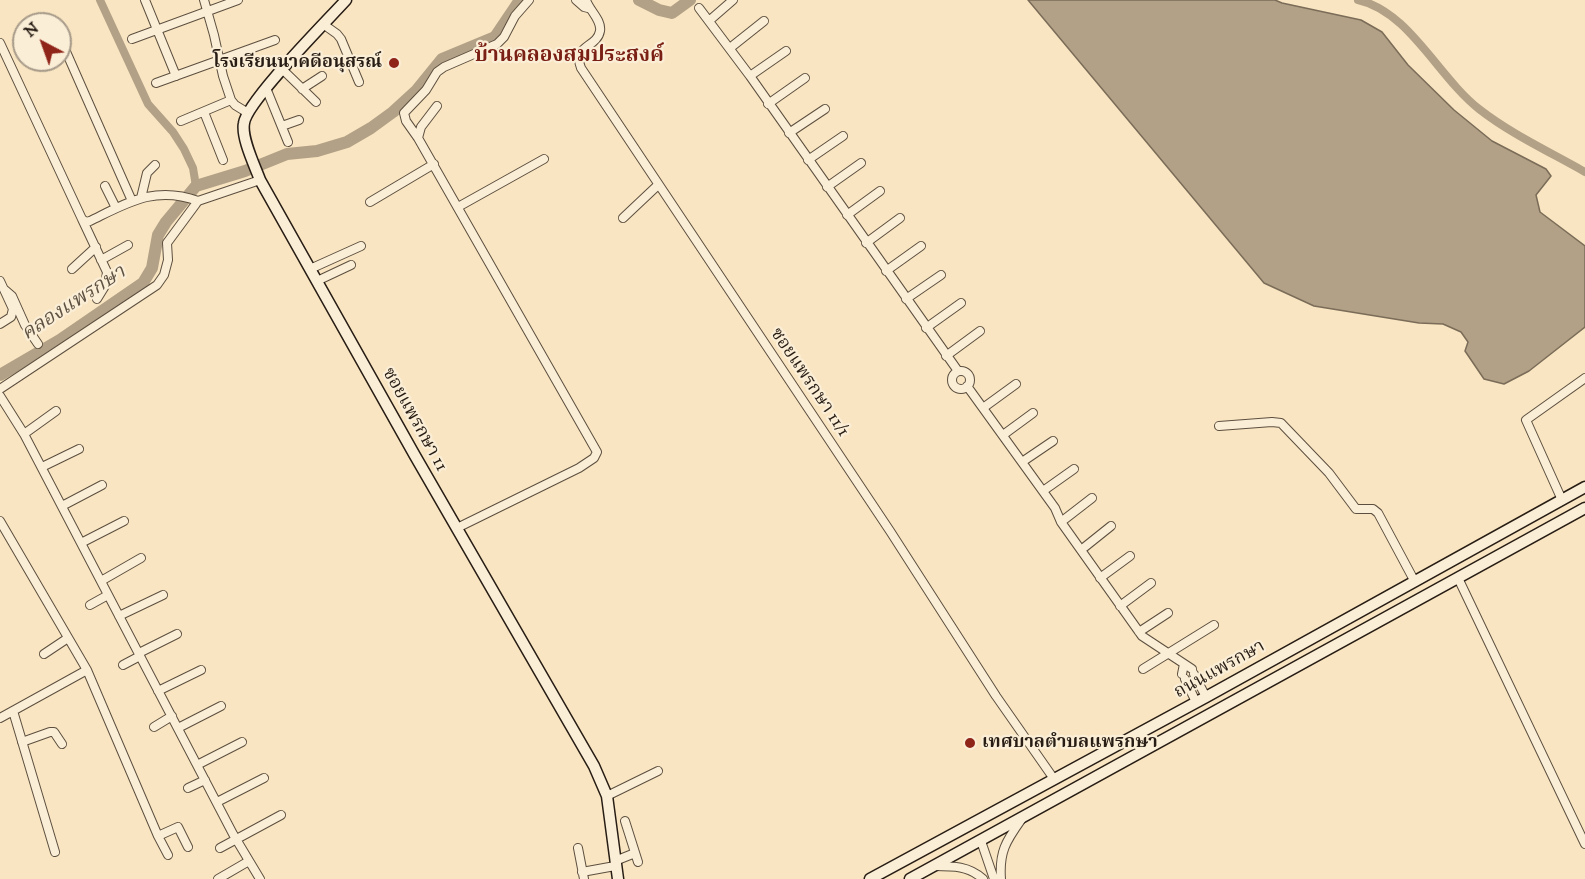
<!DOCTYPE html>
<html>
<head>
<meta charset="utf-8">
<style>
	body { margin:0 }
	#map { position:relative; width:1585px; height:879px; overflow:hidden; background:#f9e5c1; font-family:"IM FELL DW Pica",serif }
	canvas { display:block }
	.north { position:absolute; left:12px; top:12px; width:60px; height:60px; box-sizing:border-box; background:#fbeed7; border:2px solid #a69a89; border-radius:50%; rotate:319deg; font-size:16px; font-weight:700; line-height:24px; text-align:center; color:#271d14 }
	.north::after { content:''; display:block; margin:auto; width:21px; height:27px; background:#8f2418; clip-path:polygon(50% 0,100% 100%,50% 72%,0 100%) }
</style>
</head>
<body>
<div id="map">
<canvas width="1585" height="879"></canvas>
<div class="north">N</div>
</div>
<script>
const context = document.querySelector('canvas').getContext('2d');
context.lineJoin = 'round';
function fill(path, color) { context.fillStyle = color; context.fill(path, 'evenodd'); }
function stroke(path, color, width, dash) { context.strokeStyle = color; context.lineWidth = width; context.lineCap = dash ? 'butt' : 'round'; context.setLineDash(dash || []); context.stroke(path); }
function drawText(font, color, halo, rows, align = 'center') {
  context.font = font + ' "IM FELL DW Pica","Noto Serif Thai",serif'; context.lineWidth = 4.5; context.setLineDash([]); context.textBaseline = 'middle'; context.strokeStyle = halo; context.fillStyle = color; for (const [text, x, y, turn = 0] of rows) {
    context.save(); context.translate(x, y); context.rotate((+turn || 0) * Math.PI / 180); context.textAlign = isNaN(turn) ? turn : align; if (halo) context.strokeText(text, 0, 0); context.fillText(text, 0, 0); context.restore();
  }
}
const water = new Path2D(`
	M1028,0H1275L1282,3L1361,20L1382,32L1408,65L1454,110L1492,141L1546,169L1551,176L1536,195L1540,212L1585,246V327L1529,371L1504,384L1484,379L1465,351L1468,342L1461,332L1443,324L1419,323L1314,306L1264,283Z`);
const canal = new Path2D(`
	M100,0L148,104L173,132L184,149L193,168L196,186
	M1358,0C1409,11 1438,77 1479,109C1511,134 1550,152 1585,172`);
const river = new Path2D(`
	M639,0L659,10L672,13L690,0
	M0,375L60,340L143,283L152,268L158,235L166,222L196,186L245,171L287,154L317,151L347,142L371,128L393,112L416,91L442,59L495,37L520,0`);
const street = new Path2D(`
	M145,0L176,76
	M204,0L214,35L223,76L231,100L235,105L248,113
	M576,0L584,7L588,8
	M586,0C589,10 602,20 600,31C597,48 572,45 581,68L890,531L996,696L1054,779
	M699,8L750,76L958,371
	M710,20L733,0
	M323,24L337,34L341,39L359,82
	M60,38L132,201
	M132,39L238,0
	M0,43L82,219L86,222L90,221C127,203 155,185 198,201
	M730,48L764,21
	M283,70L316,102
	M750,76L786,51
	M156,83L275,40
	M266,88L288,142
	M302,89L322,76
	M768,104L805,78
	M437,106L421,127L418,138L597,452L594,458L579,468L457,528
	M204,112L223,160
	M181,121L231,100
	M282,126L299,120
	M789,133L825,109
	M418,138L406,121L404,113L426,90L437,72L444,67L497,44L504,37L515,16L529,0
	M808,160L843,136
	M105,186L116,208
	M827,187L861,163
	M141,198L147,173L155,165
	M370,202L434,164
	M458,207L544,159
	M847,215L880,191
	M623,218L658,185
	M82,219L107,272L105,286L97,299
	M866,243L900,218
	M101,260L128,245
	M72,269L96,247
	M310,269L361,246
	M886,271L921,246
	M0,281L13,309L11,317L0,324
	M317,281L351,265
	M5,290L12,296L25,325L38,344
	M906,299L941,275
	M926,328L961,303
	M946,356L980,331
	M952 380a9 9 0 1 1 18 0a9 9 0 1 1-18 0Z
	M967,386L1055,508L1061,522L1142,636L1192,669
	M0,389L157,285L164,275L168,260L167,243L198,201L260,180
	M0,396L24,434L233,834L260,879
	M983,408L1016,384
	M1219,426L1272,422L1281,423L1329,473L1356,509H1373L1378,513L1415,582
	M24,434L56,411
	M1003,435L1033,413
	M1022,462L1053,441
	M42,467L79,449
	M1043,491L1074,469
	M1562,500L1526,420L1585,378
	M62,506L102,485
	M0,521L87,670L158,836L178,827L188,847
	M1061,522L1092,498
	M81,543L124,521
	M1081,550L1111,526
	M1100,578L1130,556
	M1458,578L1585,844
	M101,581L141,558
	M90,605L108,595
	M1120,606L1151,583
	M119,616L163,595
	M1139,632L1168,613
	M139,653L177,634
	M44,654L68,638
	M123,665L140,656
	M1143,669L1214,625
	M1182,674L1184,664
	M1194,674L1206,697
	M1185,679L1196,702
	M158,691L201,670
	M13,711L55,852
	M0,718L87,670
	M154,727L172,716
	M178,728L221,706
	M22,742L50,732H54L62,744
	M197,765L242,742
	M188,788L205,780
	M607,796L658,771
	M217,802L264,778
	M625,821L638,862
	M158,836L168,855
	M981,841L994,879
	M220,848L281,815
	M578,848L584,879
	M615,861L635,853
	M935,866C953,866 969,866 983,879
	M582,872L615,866
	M218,879L249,861
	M1001,879C999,852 1006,841 1021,820`);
const secondary = new Path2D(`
	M346,0C327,21 247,101 244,123C241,138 255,166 260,180L414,454L594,766L607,796L618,879
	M870,879L1206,697L1585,487
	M910,879L1585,508`);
const markers = [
	[394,63,6,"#8f2418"],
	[970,743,6,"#8f2418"]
];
const poiNames = [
	["โรงเรียนนาคดีอนุสรณ์",382,63],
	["เทศบาลตำบลแพรกษา",982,743,"left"]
];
const streetNames = [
	["ซอยแพรกษา 11/1",809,383,56],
	["ซอยแพรกษา 11",414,420,61],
	["ถนนแพรกษา",1220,670,-29]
];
const waterNames = [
	["คลองแพรกษา",74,304,-33]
];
const quarterNames = [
	["บ้านคลองสมประสงค์",569,57]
];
fill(water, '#b2a186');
stroke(water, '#7a6c58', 1.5);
stroke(canal, '#b2a186', 8);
stroke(river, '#b2a186', 12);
stroke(street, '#5c4f3f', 10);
stroke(secondary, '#271d14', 13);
stroke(street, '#fbeed7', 8);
stroke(secondary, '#fbeed7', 10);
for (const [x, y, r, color] of markers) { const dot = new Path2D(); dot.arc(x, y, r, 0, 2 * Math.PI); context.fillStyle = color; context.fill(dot); stroke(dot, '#fbeed7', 2); }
drawText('bold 18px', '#271d14', '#fbeed7', poiNames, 'right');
drawText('18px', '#271d14', '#fbeed7', streetNames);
drawText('italic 20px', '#5f5242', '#fbeed7', waterNames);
drawText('bold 21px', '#7a1f14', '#fbeed7', quarterNames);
</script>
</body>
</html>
